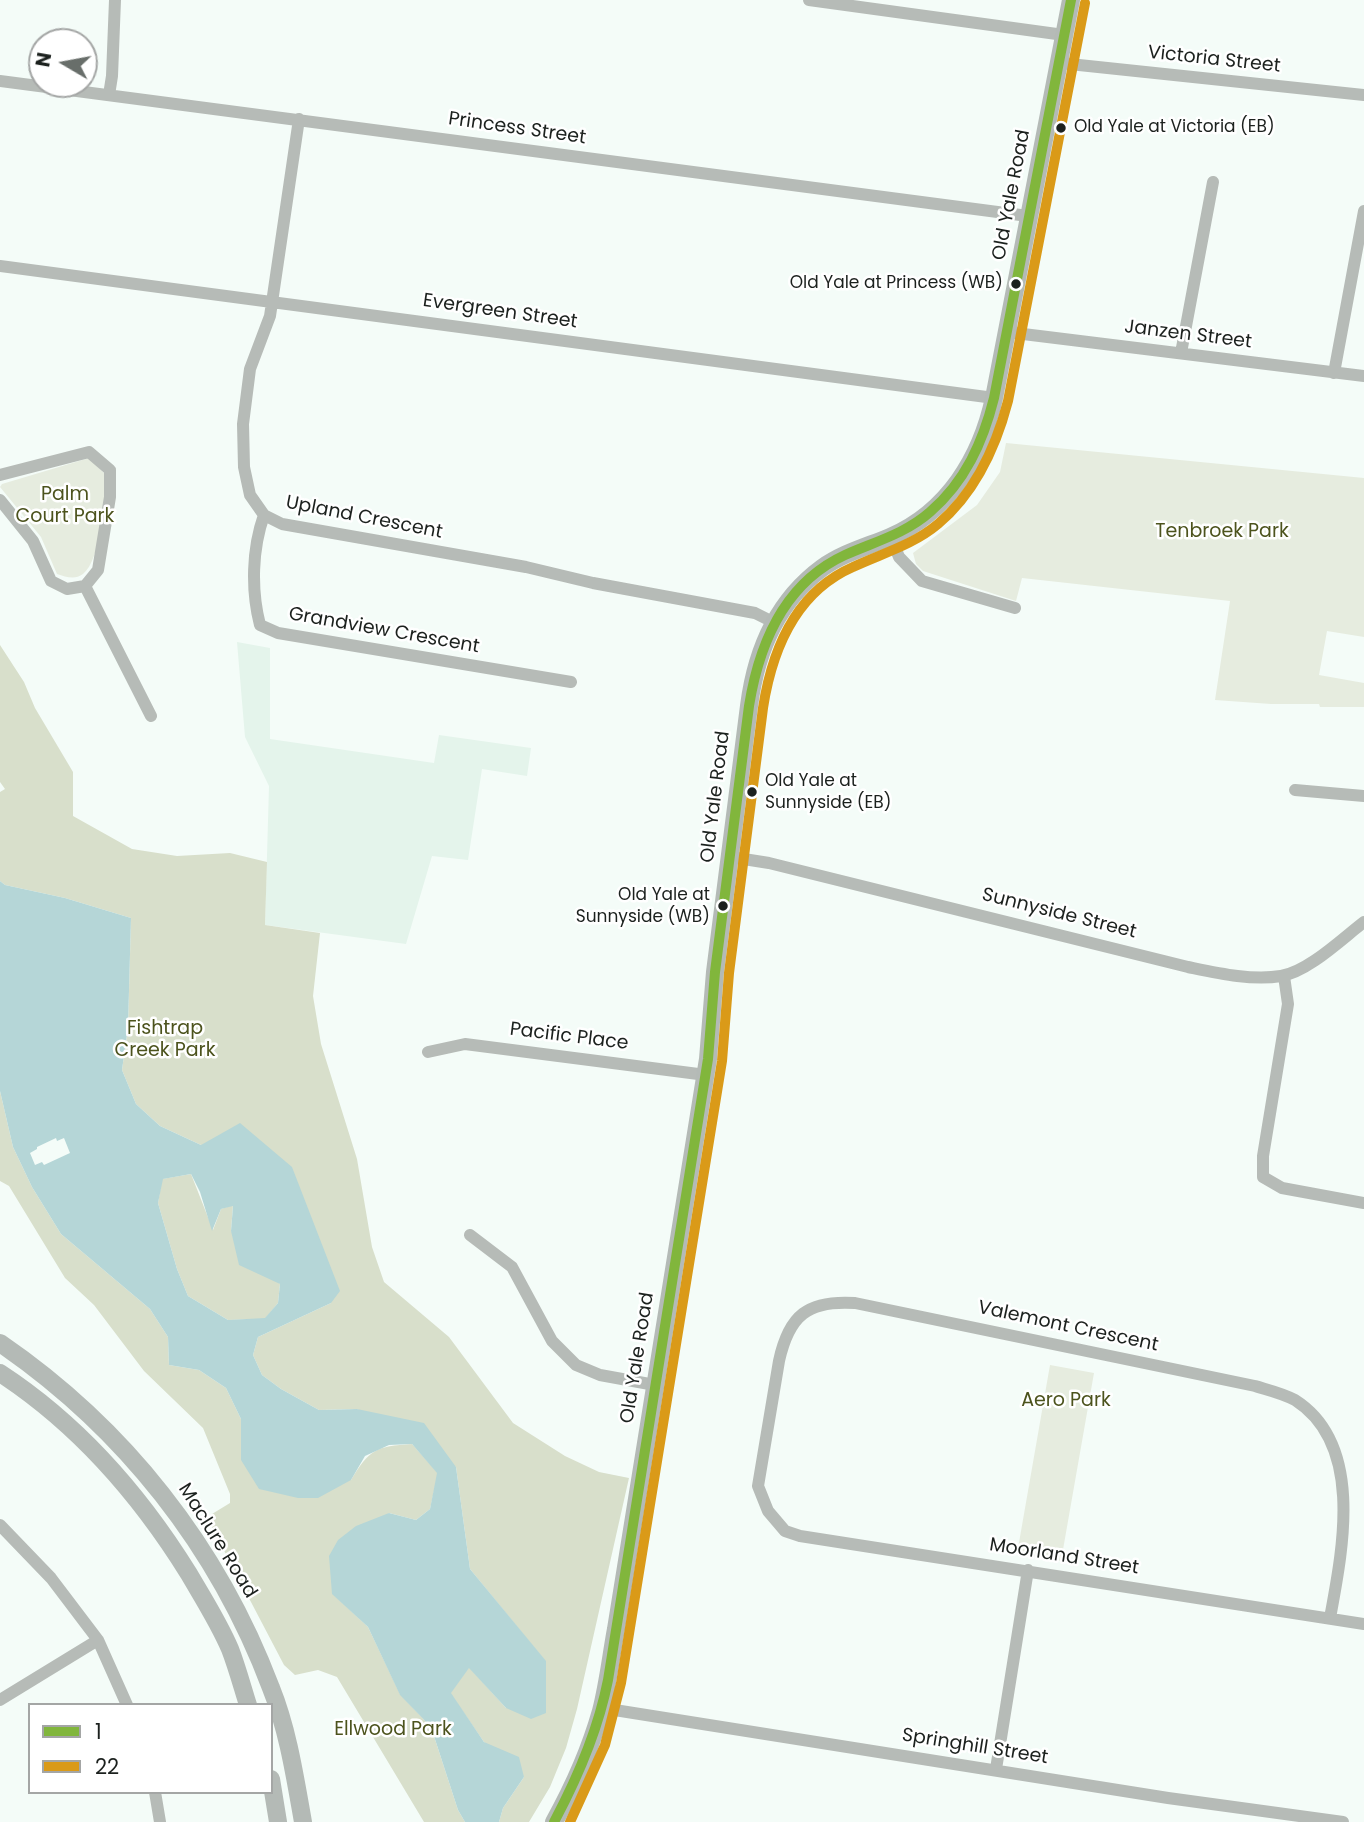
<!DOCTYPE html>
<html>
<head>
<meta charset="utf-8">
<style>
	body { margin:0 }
	#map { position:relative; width:1364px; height:1822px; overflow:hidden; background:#f4fcf8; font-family:Poppins,sans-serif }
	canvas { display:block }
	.legend { position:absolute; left:28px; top:1703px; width:245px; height:91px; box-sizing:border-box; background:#fff; border:2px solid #a4a6a5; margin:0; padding:9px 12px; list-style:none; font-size:21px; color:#1c211e }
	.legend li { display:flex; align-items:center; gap:14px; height:35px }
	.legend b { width:35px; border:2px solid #a4a6a5 }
	.north { position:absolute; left:28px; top:28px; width:70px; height:70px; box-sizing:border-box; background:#fff; border:2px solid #a4a6a5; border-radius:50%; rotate:280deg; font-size:19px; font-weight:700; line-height:28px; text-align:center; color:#1c211e }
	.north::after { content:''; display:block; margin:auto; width:24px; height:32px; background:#686e6a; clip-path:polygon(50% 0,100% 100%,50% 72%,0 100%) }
</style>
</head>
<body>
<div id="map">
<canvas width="1364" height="1822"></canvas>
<ul class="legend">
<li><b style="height:9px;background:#81b63c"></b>1</li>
<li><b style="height:9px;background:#da9a18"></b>22</li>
</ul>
<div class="north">N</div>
</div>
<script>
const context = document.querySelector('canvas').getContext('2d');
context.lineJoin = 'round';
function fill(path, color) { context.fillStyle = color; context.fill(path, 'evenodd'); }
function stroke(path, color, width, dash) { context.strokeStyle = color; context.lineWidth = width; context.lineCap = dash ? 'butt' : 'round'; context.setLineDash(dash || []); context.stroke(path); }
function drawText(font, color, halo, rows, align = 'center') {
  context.font = font + ' Poppins,sans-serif'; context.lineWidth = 5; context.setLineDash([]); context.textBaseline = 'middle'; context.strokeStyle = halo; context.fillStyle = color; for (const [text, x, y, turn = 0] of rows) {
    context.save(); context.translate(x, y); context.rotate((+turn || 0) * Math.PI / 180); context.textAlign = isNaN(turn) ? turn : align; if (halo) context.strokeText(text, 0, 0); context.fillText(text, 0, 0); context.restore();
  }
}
const built = new Path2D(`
	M237,642L270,648V739L434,763L439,735L531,748L527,776L482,769L468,860L432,856L406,944L265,925L269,786L245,737Z`);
const green = new Path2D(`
	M1006,443L1364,478V637L1327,631L1319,675L1364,683V707H1320L1319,704H1271L1215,700L1230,601L1022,578L1016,601L923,571L916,564L913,553L977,505L1000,472Z
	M89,458L105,474C106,497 101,560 83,574C75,580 66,577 57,574L41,537L0,487L2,484Z
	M1050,1365L1094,1373L1061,1561L1017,1554Z`);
const forest = new Path2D(`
	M0,645L24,682L35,708L73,772V816L132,849L177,856L230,853L267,862L265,925L320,933L313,996L321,1044L357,1159L372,1247L384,1282L449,1337L513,1423L565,1456L599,1472L629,1478L577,1709L566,1748L550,1787L529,1822H499L503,1808L524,1777L484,1742L450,1693L469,1667L506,1708L545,1661L470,1569L456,1467L357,1409L319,1410L281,1389L262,1375L253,1355L258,1337L331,1303L201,1145L160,1126L136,1104L122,1070L128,1027L131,918L65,898L5,885L0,881V792L5,789L0,782Z
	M0,1091L13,1147L32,1187L61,1234L150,1309L168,1337L169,1365L199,1370L226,1388L241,1419V1460L351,1480C369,1450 376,1446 412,1444L438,1473L430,1509L416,1520L389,1513L332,1593L368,1627L400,1694L431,1727L458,1810L465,1822H424L337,1677L318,1670L295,1675L284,1665L208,1520L212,1514L230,1503V1494L203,1428L144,1371L94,1305L65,1278L9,1186L0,1181Z
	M191,1174L213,1230L221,1209L233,1205L231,1231L280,1284L278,1303L265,1319L228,1320L188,1296L177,1269L158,1203L162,1179Z`);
const water = new Path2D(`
	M0,881L5,885L65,898L131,918L128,1027L122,1070L136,1104L160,1126L201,1145L240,1123L292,1167L340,1291L331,1303L258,1337L253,1355L262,1375L281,1389L319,1410L357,1409L424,1423L456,1467L470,1569L546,1661V1713L531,1719L506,1708L469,1668L451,1693L484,1742L519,1757L524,1777L503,1808L499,1822H465L458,1810L431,1727L400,1695L368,1627L332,1594L329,1556L338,1540L356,1526L389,1513L416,1520L430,1509L437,1473L412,1444L389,1445L365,1456L351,1480L318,1498H298L259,1489L241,1460V1419L226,1388L199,1370L169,1365L168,1337L150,1309L61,1234L32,1187L13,1147L0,1091ZM191,1174L200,1192L212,1231L221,1209L233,1206L231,1231L239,1265L280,1284L278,1303L265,1318L228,1320L188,1296L177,1269L158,1203L163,1179Z`);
const pier = new Path2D(`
	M56,1138L57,1141L64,1138L70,1153L44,1165L42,1162L35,1165L30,1153L37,1149V1147Z`);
const street = new Path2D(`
	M809,0L1064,35
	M1060,63L1364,95
	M0,81L1028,216
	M109,95L112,76L115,0
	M299,119L270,316L250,369L243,424L244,467L250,495L264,515L282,524L526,567L593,583L755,613L773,622
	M0,266L994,398
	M1007,332L1364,376
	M1181,353L1213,182
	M1334,373L1364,211
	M0,475L89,452L110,470V497L98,570L85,586L67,589L51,581L33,541L0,500
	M264,515C252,549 251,590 260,625L278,633L571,682
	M891,537L899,557L922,581L1015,608
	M85,586L151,716
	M1295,790L1364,796
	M731,857L769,863L1188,967C1217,973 1252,981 1281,976C1308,972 1343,938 1364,922
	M1284,976L1288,1004L1263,1156V1177L1282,1188L1364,1203
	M428,1052L465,1044L706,1075
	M470,1235L512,1267L552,1341L576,1365L600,1375L655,1385
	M0,1525L51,1578L98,1640L127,1705
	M1330,1618C1343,1548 1364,1444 1295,1400C1282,1393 1268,1390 1255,1386L855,1303C808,1300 789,1315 779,1361L758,1486L768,1511L785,1531L800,1536L1364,1624
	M0,1700L98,1640
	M602,1708L1168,1798L1343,1822
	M996,1769L1028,1570
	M155,1792L160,1822`);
const secondary = new Path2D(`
	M0,1343C124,1428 218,1547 271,1688C288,1730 295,1777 303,1822
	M0,1373C78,1424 140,1495 189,1574C203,1598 219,1623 230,1649C237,1667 242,1686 248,1705
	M271,1779L278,1822
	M554,1822C574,1786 590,1750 601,1711C608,1684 611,1656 616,1629L708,1059L715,972L749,706C756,651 776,602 822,568C843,553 866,547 890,537C948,512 981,458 994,398L1071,0`);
const bus1 = new Path2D(`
	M554,1822C578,1777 598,1731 608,1680L708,1059L715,972L749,706C759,644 784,583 845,555C874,542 905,534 930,512C965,482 983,442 994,398L1071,0`);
const bus2 = new Path2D(`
	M570,1822L605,1745L621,1683L722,1061L729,973L763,708C772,650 796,592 853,567C883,553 913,545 938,524C976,492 996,447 1008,401L1085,3`);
const markers = [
	[1061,128,6,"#1c211e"],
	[1016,284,6,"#1c211e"],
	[752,792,6,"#1c211e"],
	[723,906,6,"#1c211e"]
];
const busNames = [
	["Old Yale at Victoria (EB)",1074,128],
	["Old Yale at Princess (WB)",1003,284,"right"],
	["Old Yale at",765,782],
	["Sunnyside (EB)",765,804],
	["Old Yale at",710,896,"right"],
	["Sunnyside (WB)",710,918,"right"]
];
const streetNames = [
	["Victoria Street",1214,60,6],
	["Princess Street",517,129,8],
	["Old Yale Road",1012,195,-79],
	["Evergreen Street",500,312,8],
	["Janzen Street",1188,335,7],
	["Upland Crescent",364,518,11],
	["Grandview Crescent",384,631,10],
	["Old Yale Road",716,797,-83],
	["Sunnyside Street",1059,914,14],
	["Pacific Place",569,1037,7],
	["Valemont Crescent",1068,1327,12],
	["Old Yale Road",638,1358,-81],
	["Maclure Road",217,1541,58],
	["Moorland Street",1064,1557,9],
	["Springhill Street",975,1747,9]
];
const parkNames = [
	["Palm",65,495],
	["Court Park",65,517],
	["Tenbroek Park",1222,532],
	["Fishtrap",165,1029],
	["Creek Park",165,1051],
	["Aero Park",1066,1401],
	["Ellwood Park",393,1730]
];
fill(built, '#e4f4eb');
fill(green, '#e6ecdf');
fill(forest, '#d8dfcb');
fill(water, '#b5d6d7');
fill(pier, '#f4fcf8');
stroke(street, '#b6bbb7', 12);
stroke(secondary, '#b4bab6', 18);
stroke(bus1, '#81b63c', 10);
stroke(bus2, '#da9a18', 10);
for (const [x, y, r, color] of markers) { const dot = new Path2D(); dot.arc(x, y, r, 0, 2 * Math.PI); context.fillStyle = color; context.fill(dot); stroke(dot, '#fff', 2.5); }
drawText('17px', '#1c211e', '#fff', busNames, 'left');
drawText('19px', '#1c211e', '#fff', streetNames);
drawText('19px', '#4c531d', '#fff', parkNames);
</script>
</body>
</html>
